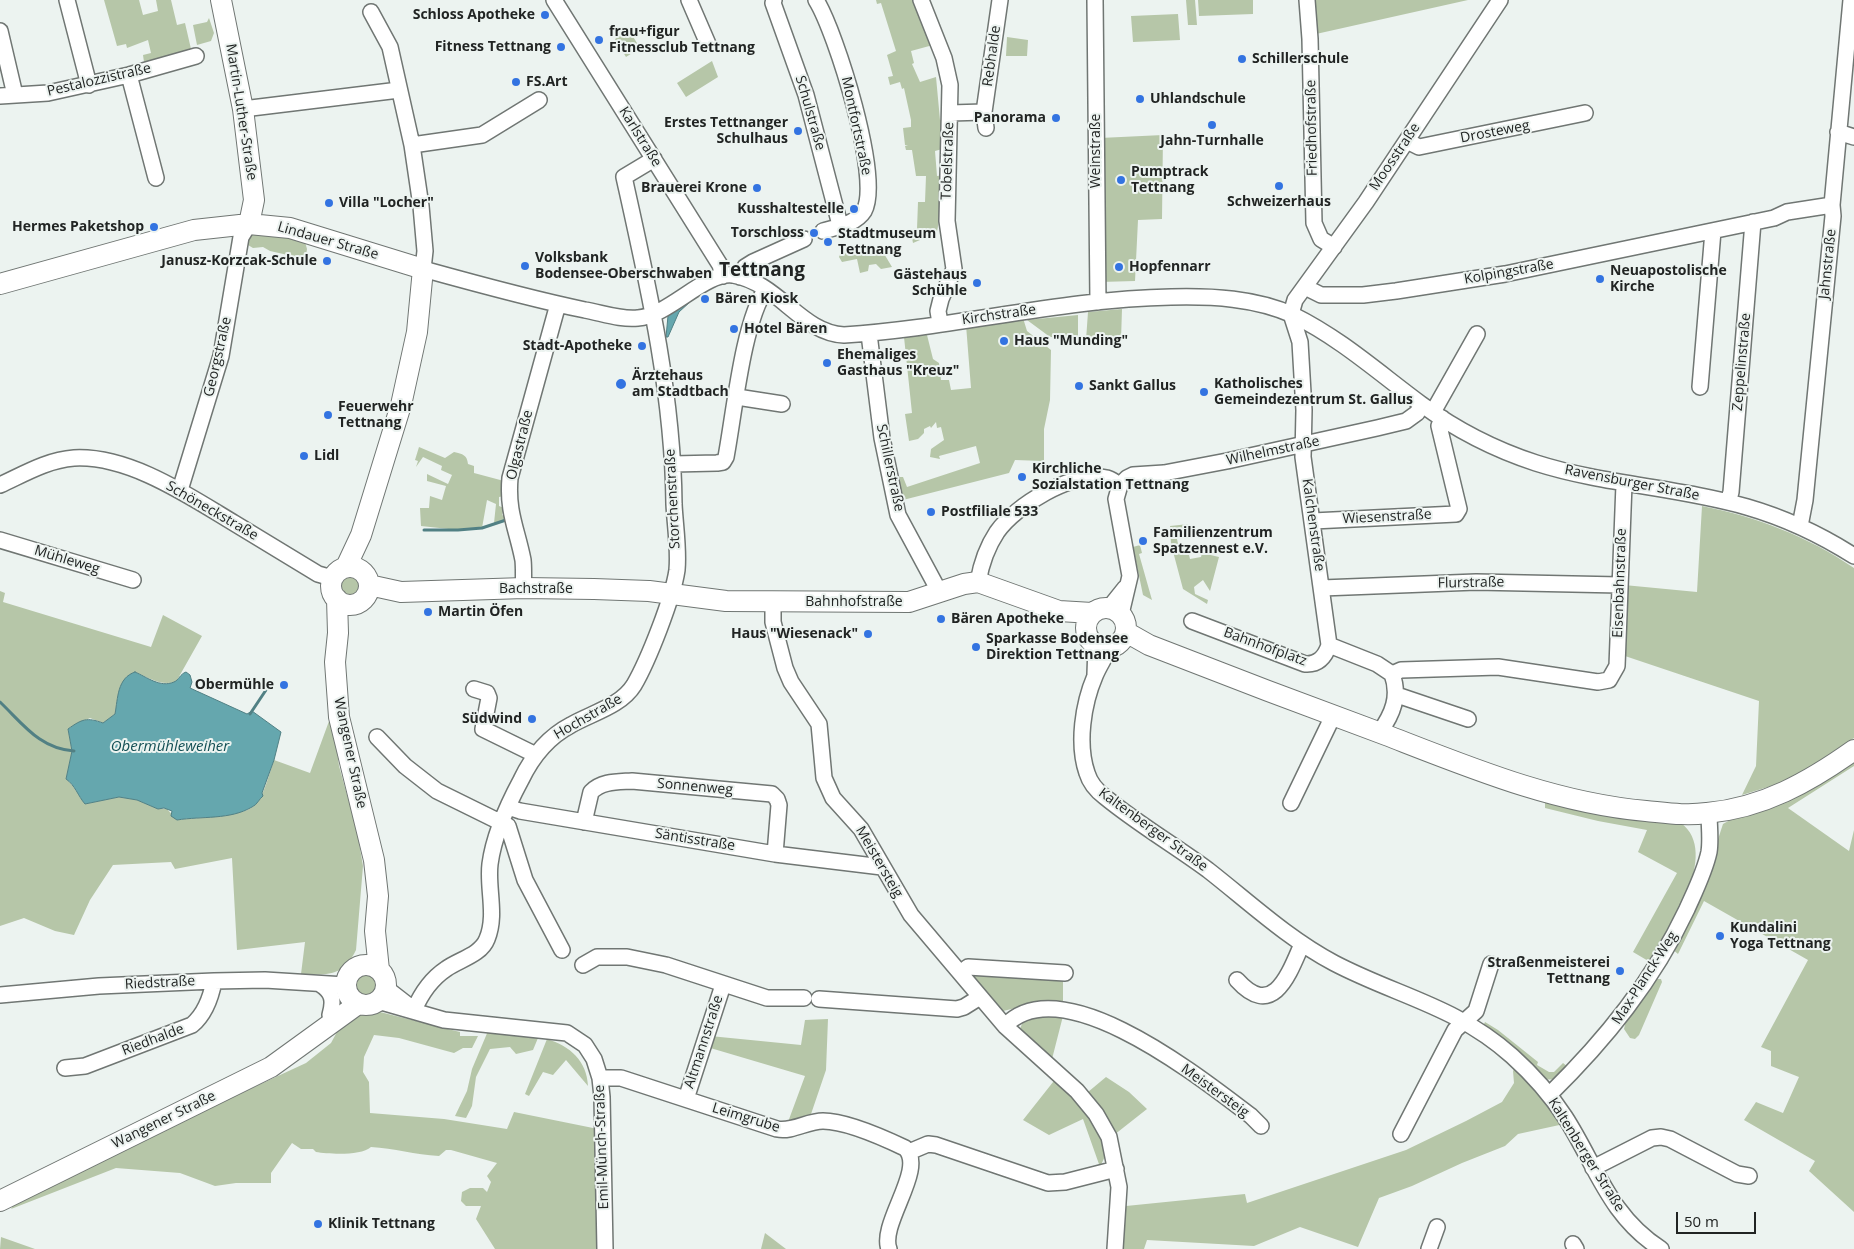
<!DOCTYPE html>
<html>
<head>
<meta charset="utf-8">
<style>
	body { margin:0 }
	#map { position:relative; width:1854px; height:1249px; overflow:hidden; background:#ecf3f0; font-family:"Open Sans",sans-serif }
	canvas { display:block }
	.scale { position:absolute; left:1676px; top:1212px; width:80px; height:22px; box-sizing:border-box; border:2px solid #212423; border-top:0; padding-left:6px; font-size:15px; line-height:18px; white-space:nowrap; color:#212423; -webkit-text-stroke:4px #ecf3f0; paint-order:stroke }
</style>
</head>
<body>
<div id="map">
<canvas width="1854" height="1249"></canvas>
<div class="scale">50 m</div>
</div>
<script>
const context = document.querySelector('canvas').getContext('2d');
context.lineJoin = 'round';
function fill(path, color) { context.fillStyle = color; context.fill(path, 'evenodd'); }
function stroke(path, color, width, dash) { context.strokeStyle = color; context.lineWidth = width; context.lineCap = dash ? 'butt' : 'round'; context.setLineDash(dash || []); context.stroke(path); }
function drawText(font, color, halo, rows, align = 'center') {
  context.font = font + ' "Open Sans",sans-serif'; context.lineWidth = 4; context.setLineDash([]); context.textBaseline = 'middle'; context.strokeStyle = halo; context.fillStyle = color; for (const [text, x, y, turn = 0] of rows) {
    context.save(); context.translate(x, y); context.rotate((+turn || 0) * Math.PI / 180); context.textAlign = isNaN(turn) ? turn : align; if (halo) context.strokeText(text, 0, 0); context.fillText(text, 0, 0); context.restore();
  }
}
const green = new Path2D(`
	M104,0H139L143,15L158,11L156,0H171L177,25L185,23L191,49L144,62L143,55L151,53L148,40L127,48L126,44L117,46Z
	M876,0H914L933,45L911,51L914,63L912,64L920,82L936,77L940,120L945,121L946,148L935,151L937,176L944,175L942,205L936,237L934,234L913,243L911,233L914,228L917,229L918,202H925L926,176H916L912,150H906L905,146H908L905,145L903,128L911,127V120L904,88L902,89L900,82L890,85L888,77L893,76L887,55L896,51L881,3L877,4Z
	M1186,0H1195L1197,25H1188Z
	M1198,0H1253V14L1199,16Z
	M1313,0H1468L1316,34Z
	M1178,14L1180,40L1133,42L1131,16Z
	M209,18L214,33L211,41L197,45L193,25L207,22Z
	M629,30L640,48L626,57L615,39Z
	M1007,37L1028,40L1027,56H1006Z
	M712,61L718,77L686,97L677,83Z
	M1163,135L1162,219L1138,220L1135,281L1100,282V138Z
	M254,234L277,235L305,242L307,249L306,255L301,258L270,251L263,247L253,248L248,245L249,238Z
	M880,247L892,267L881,269L876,264L869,265L868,271L860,273L857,259L842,262L839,257L840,254Z
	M1122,309L1121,340H1086L1088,312Z
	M1078,315V338L1050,337L1027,320Z
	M1023,318L1027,331L1051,350L1050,400L1044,429V461L1015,460L1009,473L899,501L893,477H903L907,487L980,463L976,446L939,456L940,459L930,457L931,449L944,440L941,427L937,428L936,422L931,428L930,426L924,429V433L918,439L909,441L905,414L912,413L904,337L927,335L933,359L939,363L941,380H949L951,390L971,388L966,325Z
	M419,447L445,458L454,452C463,454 467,455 468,464L474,466V473L504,481V496L499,497V506L504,508L502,515L510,519L494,523L496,504L487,500L482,528L458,530L421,526L420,508H429L430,496L442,500L446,486L427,481V474L448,484L452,475L441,470L442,466L423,457L416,467L418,461L415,460Z
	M1702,506C1757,517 1807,536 1854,568V738L1816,765L1784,782L1742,795L1756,766L1759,701L1622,655L1624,585L1697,592Z
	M1189,524L1187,532L1176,534L1179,549L1190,544L1192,549L1188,551L1190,559L1201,557L1202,553L1219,557L1210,591L1203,580L1194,587L1195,594L1208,600L1207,604L1183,589L1171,544L1170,526Z
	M1140,545L1142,553L1139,554L1152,600L1143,595L1133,547Z
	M341 586a9 9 0 1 1 18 0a9 9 0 1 1-18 0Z
	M0,591L5,593L3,602L151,647L163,615L202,636L176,682C159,686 150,678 135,672C118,678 118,699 115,714L103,723L90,718L68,729L72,751L66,779C74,785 78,795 85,804L119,797L137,800L158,809H167L177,820C197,817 239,818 254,806C263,800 270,771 274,760L310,773L332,713L339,766L357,831L363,866L356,950C343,977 328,975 301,974L305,942L237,950L232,858L175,869L171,862L113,865L90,900L74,935L55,931L24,918L0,926Z
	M1854,758V766L1788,808L1849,851L1854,830V1212L1809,1171L1815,1161L1744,1120L1756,1102L1783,1113L1799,1077L1771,1066V1051L1761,1047L1808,960L1704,901L1678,954L1672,949L1708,871L1721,830L1723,824L1730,820L1784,803Z
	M1545,798L1681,823C1721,853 1669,930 1650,962L1633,952L1677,873L1638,852L1647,830L1598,821L1545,808Z
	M351 985a15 15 0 1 1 30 0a15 15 0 1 1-30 0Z
	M969,973L1063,979V1005L1020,1007L1003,1011Z
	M1653,979H1661L1662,982L1639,1035L1635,1039L1630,1038L1624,1029L1626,1020Z
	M376,1011L460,1032V1036H478L472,1048H463L454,1053L399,1038L374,1035L364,1057L363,1072L369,1082L370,1113L444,1119L507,1129L514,1112L598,1129L600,1249H495L476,1219L481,1206H466L461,1201L462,1192L470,1188H483L487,1192L491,1182L487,1176L497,1163L451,1150H446L439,1156C415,1155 394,1148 371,1147C361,1156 329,1154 316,1152L313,1149H301L292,1143L271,1173V1183H236L215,1186L180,1173L116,1168L11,1209L13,1206L170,1126L306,1063L331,1043L338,1030L355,1015Z
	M1063,1016L1052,1059L1020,1032C1021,1011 1047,1017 1063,1016Z
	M828,1019L826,1070L810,1117L788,1122L805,1076L707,1047L710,1036L801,1045L805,1020Z
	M1485,1022L1498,1030L1538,1062L1537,1065L1549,1072H1554L1563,1063L1568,1067C1560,1075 1555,1083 1543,1078L1483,1026Z
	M488,1031L528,1033L538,1038L533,1050L516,1054L510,1047L490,1049L476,1077L472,1106L466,1118L455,1116L467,1091L472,1069Z
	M547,1039C570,1046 587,1061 588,1086L566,1060L553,1075L543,1072L529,1096L525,1094Z
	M1516,1066L1564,1124L1518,1134L1505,1146L1462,1163L1412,1186L1379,1198L1358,1247L1300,1227L1254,1246L1147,1240L1144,1249H1122L1126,1206L1245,1194L1247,1203L1406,1150L1466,1121L1502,1102L1514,1083L1513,1071Z
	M1057,1077L1094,1118L1107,1152L1100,1167L1083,1119L1049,1135L1023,1120Z
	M1106,1077L1129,1092L1147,1109L1114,1135L1088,1092Z
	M765,1233L786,1249H761Z
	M1,1237L35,1249H0Z`);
const water = new Path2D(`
	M690,299L691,301L679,312L668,337H666L668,316Z
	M135,672C147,677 160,688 174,682C179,680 180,674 186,672L190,675L192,682L190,688L247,714L252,711L281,732L274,760L262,793L263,796C259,799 257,805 252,807C230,820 202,816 177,820L171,816L172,811L164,808L158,809L137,800L119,797L85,804C78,796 75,785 66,779L72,751L68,729C82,719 87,717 103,723L115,714C118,698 117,678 135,672Z`);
const stream = new Path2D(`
	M424,530H458L482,528L509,519
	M0,702C23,724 40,749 74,751
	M250,714L266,690`);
const minor = new Path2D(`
	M67,0L89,85
	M554,0L720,265L723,276
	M689,0L708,44
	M774,0L773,3L806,95L840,225
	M816,0C836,32 882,179 864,211C856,224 836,227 823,231
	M921,0L944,58L950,85L947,221L954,269L941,299L938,311L940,323
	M1095,0L1098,302
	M1307,0L1310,39L1314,223L1321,239L1334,247
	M371,12L390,47L412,145L421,206L425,251L423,269C477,284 531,299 585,310C602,313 621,320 638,318C668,316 706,271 733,275C779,283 801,333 844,335C954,328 1061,299 1171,297C1212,296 1255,298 1293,315C1340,338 1379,373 1421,404C1455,429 1496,450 1536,463C1605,485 1678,487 1747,507C1785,518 1821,535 1854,556
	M0,31L15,95
	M129,75L156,178
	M0,96L48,93L129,75L196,56
	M243,109L399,90
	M984,112L986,128
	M950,113L984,112L1000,0
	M1838,132L1854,137
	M1407,141L1419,147L1585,113
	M412,145L482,135L539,100
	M740,277L745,267L753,262L804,239
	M1305,287L1321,295H1363L1396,291L1505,274L1774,218L1787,212L1832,205
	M1291,314L1295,300L1366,202L1500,0
	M869,334L882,438L898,515L940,593
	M1700,387L1713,231
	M737,397L782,404
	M1433,412L1477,334
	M673,464L717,463L723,462L726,457C734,415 743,321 766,289
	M0,485C24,474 47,460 74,458C129,455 189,496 234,523C262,540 290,557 318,574L332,578
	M180,490L221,356L241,237L249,224
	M1728,502L1731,492L1753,222
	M1313,521L1456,514L1459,509L1439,426L1442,418
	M1800,526L1805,500L1833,216L1832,205L1851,0
	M0,540L133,580
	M978,582C981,565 987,547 997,532C1016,505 1072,471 1107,478C1111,479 1116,483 1120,485
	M524,588C523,579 524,569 523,560C517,529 507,512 510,478L558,304
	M1322,588L1476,582L1620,585
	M773,603V622L785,668L791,682L819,724L824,778L833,798L861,829L911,915L1005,1026L1077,1091L1096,1114L1109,1137L1119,1187L1115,1249
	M1109,608L1125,588
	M1121,614L1130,576L1116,499L1120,485L1127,478L1133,475L1164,473L1227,461L1377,428L1406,421L1417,413L1422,405
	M1192,621L1305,664C1318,665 1325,657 1329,645L1303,457L1304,410L1300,342L1291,314
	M1329,645L1377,664L1392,674C1400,696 1393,714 1379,733
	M1109,648C1105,658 1099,666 1095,676C1083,704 1077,744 1087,773C1090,783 1097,791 1105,797C1138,824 1174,845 1208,870C1249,902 1287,938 1334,963C1397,996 1456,1006 1512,1056C1532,1074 1550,1094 1565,1117C1596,1165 1609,1216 1661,1249
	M1095,674L1096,646
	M1392,674L1401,670L1498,667L1598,682L1609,680L1617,666L1624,484
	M474,689L487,693L489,698L483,729L536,755
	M1397,695L1468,719
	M377,737L405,766L437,791L508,826L525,880L562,950
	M1291,803L1333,716
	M508,807L520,811L775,854L882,867
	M584,822L591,792C602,781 617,782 632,781L772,794L777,799L779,805L775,854
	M583,965L597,957H627L666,965L767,998H804
	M961,973L968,967L1065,973
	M1237,980C1273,1020 1289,974 1302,944
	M320,984C333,992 334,1001 330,1015
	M386,988L413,1009
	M0,995L99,986L214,981L265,980L345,985
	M819,999L957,1009L964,1007L980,997
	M378,1001L444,1020L567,1033L585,1045L594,1059L600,1078L602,1097L605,1249
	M414,1010C421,994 431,979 446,969C458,960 481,955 487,939C497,915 487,888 490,864C494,834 507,806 521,780C532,757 548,737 571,725C592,713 621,706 634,685C648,661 673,598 677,570C679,549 675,525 674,504C673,393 648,285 624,177L654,159
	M1005,1026C1062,966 1203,1080 1251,1116L1261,1126
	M65,1068L85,1066L192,1025C205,1014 211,997 214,981
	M600,1078H621L777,1129C793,1132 807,1121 823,1121C846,1121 884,1138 905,1148C927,1168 879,1224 889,1249
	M1549,1095C1606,1039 1653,981 1687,909C1695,891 1705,871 1709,852C1711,840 1709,825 1709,813
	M686,1099L723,985
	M1401,1134L1455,1030L1476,1011L1491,964
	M909,1152L928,1144L936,1145L1048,1183L1065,1182L1116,1169
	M1593,1168L1652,1138L1661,1137L1670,1139L1737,1174L1749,1176
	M1573,1244L1576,1249
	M1429,1249L1437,1227`);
const major = new Path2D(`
	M221,0L243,109L254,200L249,224
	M0,284L194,230L249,224L290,228L423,269L417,332L401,405L361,535L346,567
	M331 586a19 19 0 1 1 38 0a19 19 0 1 1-38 0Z
	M369,585L401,592L524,588L594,589L649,591L726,601L909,602L964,584L978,582L1059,611L1092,613
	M337,599L338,633L335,662L339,717L374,860L378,896L375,931L379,970
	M1086 628a20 20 0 1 1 40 0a20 20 0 1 1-40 0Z
	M1126,632L1149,645C1228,676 1307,706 1386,735C1471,768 1555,803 1646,811C1667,813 1686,816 1707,813C1763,808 1809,782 1854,750
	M346 985a20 20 0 1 1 40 0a20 20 0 1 1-40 0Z
	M0,1201L271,1067L358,1004`);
const markers = [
	[545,15,5,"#3373e1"],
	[599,40,5,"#3373e1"],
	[561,47,5,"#3373e1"],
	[1242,59,5,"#3373e1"],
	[516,82,5,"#3373e1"],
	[1140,99,5,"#3373e1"],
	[1056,118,5,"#3373e1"],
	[1212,125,5,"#3373e1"],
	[798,131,5,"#3373e1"],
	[1121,180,5,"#3373e1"],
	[1279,186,5,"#3373e1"],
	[757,188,5,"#3373e1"],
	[329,203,5,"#3373e1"],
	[854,209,5,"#3373e1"],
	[154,227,5,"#3373e1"],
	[814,233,5,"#3373e1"],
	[828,242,5,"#3373e1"],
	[327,261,5,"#3373e1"],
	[525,266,5,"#3373e1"],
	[1119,267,5,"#3373e1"],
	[1600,279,5,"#3373e1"],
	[977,283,5,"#3373e1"],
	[705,299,5,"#3373e1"],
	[734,329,5,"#3373e1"],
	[1004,341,5,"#3373e1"],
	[642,346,5,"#3373e1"],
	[827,363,5,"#3373e1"],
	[621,384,6,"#3373e1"],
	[1079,386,5,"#3373e1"],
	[1204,392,5,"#3373e1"],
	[328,415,5,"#3373e1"],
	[304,456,5,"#3373e1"],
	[1022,477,5,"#3373e1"],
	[931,512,5,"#3373e1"],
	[1143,541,5,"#3373e1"],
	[428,612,5,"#3373e1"],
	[941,619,5,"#3373e1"],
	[868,634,5,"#3373e1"],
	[976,647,5,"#3373e1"],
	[284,685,5,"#3373e1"],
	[532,719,5,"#3373e1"],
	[1720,936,5,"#3373e1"],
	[1620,971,5,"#3373e1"],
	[318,1224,5,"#3373e1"]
];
const poiNames = [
	["Schloss Apotheke",535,15,"right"],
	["frau+figur",609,32],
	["Fitnessclub Tettnang",609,48],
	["Fitness Tettnang",551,47,"right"],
	["Schillerschule",1252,59],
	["FS.Art",526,82],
	["Uhlandschule",1150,99],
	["Panorama",1046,118,"right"],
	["Erstes Tettnanger",788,123,"right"],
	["Schulhaus",788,139,"right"],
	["Jahn-Turnhalle",1212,141,"center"],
	["Pumptrack",1131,172],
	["Tettnang",1131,188],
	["Brauerei Krone",747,188,"right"],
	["Schweizerhaus",1279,202,"center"],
	["Villa \"Locher\"",339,203],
	["Kusshaltestelle",844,209,"right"],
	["Hermes Paketshop",144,227,"right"],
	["Torschloss",804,233,"right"],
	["Stadtmuseum",838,234],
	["Tettnang",838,250],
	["Volksbank",535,258],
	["Bodensee-Oberschwaben",535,274],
	["Janusz-Korzcak-Schule",317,261,"right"],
	["Hopfennarr",1129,267],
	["Neuapostolische",1610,271],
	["Kirche",1610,287],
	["Gästehaus",967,275,"right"],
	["Schühle",967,291,"right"],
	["Bären Kiosk",715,299],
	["Hotel Bären",744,329],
	["Haus \"Munding\"",1014,341],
	["Stadt-Apotheke",632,346,"right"],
	["Ehemaliges",837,355],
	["Gasthaus \"Kreuz\"",837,371],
	["Ärztehaus",632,376],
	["am Stadtbach",632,392],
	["Katholisches",1214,384],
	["Gemeindezentrum St. Gallus",1214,400],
	["Sankt Gallus",1089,386],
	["Feuerwehr",338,407],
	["Tettnang",338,423],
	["Lidl",314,456],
	["Kirchliche",1032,469],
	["Sozialstation Tettnang",1032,485],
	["Postfiliale 533",941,512],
	["Familienzentrum",1153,533],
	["Spatzennest e.V.",1153,549],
	["Martin Öfen",438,612],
	["Bären Apotheke",951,619],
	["Haus \"Wiesenack\"",858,634,"right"],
	["Sparkasse Bodensee",986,639],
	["Direktion Tettnang",986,655],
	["Obermühle",274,685,"right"],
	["Südwind",522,719,"right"],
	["Kundalini",1730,928],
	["Yoga Tettnang",1730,944],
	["Straßenmeisterei",1610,963,"right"],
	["Tettnang",1610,979,"right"],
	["Klinik Tettnang",328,1224]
];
const streetNames = [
	["Rebhalde",992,56,-82],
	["Pestalozzistraße",99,80,-13],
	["Martin-Luther-Straße",241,112,81],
	["Schulstraße",810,113,74],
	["Montfortstraße",856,126,78],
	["Friedhofstraße",1312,128,-91],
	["Drosteweg",1495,132,-11],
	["Karlstraße",640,137,58],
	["Weinstraße",1096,151,-90],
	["Moosstraße",1395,157,-56],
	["Tobelstraße",948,161,-88],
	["Lindauer Straße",328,241,16],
	["Jahnstraße",1828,264,-84],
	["Kolpingstraße",1509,272,-10],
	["Kirchstraße",999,315,-8],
	["Georgstraße",218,357,-77],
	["Zeppelinstraße",1742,362,-85],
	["Olgastraße",520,445,-76],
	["Wilhelmstraße",1273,451,-12],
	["Schillerstraße",890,468,78],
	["Ravensburger Straße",1632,483,11],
	["Storchenstraße",673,499,-93],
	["Schöneckstraße",212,511,30],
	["Wiesenstraße",1387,517,-3],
	["Kalchenstraße",1313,525,82],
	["Mühleweg",67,560,17],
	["Flurstraße",1471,583,-1],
	["Eisenbahnstraße",1620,583,-88],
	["Bachstraße",536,589],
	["Bahnhofstraße",854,602],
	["Bahnhofplatz",1265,647,20],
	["Hochstraße",588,717,-30],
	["Wangener Straße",350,753,78],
	["Sonnenweg",695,787,5],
	["Kaltenberger Straße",1153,830,36],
	["Säntisstraße",695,840,9],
	["Meistersteig",879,862,60],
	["Max-Planck-Weg",1645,978,-57],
	["Riedstraße",160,983,-3],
	["Riedhalde",153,1040,-21],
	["Altmannstraße",704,1042,-72],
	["Meistersteig",1215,1091,36],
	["Leimgrube",746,1118,17],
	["Wangener Straße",164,1120,-26],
	["Emil-Münch-Straße",602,1147,-92],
	["Kaltenberger Straße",1586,1155,58]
];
const waterNames = [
	["Obermühleweiher",170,747]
];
const districtNames = [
	["Tettnang",762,271]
];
fill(green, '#b6c6a8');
fill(water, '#65a7ae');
stroke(water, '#518084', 1);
stroke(stream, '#518084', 3);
stroke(minor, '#707673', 18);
stroke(major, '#707673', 22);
stroke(minor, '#fff', 15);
stroke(major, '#fff', 20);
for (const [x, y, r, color] of markers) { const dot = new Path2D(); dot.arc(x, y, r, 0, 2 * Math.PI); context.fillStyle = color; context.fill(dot); stroke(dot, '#ecf3f0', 2); }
drawText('bold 14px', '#212423', '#ecf3f0', poiNames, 'left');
drawText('14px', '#212423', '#ecf3f0', streetNames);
drawText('italic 15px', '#124e53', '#ecf3f0', waterNames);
drawText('bold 19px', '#212423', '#ecf3f0', districtNames);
</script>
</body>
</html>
